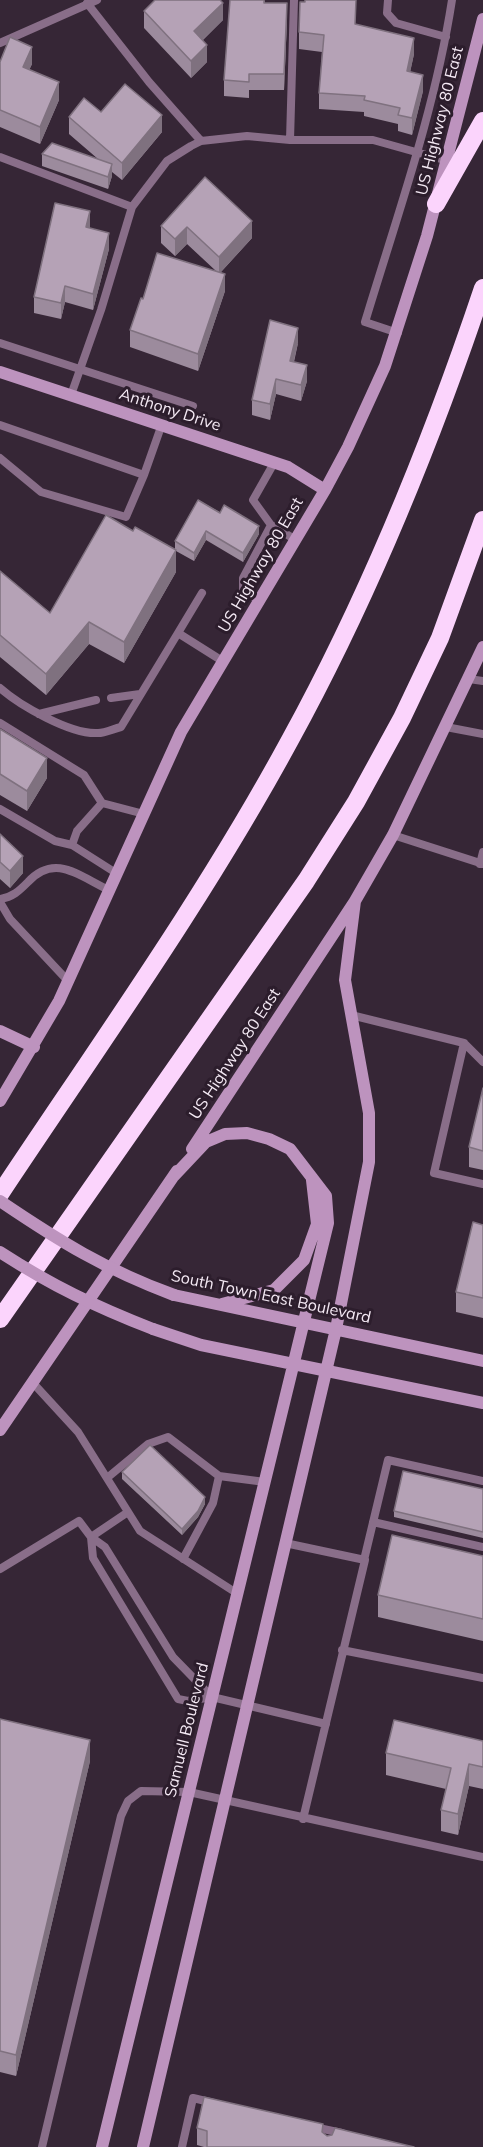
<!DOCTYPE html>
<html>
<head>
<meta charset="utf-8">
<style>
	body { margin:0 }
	canvas { display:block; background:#362636 }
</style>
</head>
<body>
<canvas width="483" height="2147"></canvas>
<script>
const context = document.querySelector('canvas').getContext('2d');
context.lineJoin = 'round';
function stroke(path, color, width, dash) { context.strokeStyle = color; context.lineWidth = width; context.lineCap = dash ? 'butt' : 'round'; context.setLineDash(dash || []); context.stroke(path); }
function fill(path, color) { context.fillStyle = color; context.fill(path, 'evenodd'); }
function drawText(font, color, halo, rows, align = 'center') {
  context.font = font + ' Mulish,sans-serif'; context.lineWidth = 6; context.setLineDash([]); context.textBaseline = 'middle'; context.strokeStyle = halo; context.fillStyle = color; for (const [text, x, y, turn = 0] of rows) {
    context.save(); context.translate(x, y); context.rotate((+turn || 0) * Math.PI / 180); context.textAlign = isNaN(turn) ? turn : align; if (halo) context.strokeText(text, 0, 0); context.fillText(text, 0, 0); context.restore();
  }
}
const lane = new Path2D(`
	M388,0L387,13L396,23L446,37
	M87,3L149,82L201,141
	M0,43L97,0
	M290,140L294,0
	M0,157L132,207
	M398,333L365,322C397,216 435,110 452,0
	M0,343L193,406
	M71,395L101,310L132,207L167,161L191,146L201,141L247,136L290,140H373L448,161
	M0,425L144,475L162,424
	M0,458L41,492L126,517L144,475
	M271,525L253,500L274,463
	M260,602L243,589V578L271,525L296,540
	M178,633L202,593
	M469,679L483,681
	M0,688C19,705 71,735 98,733C105,733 113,729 121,727L178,633L224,662
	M111,698L140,694
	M39,714L96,700
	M0,723L84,775L102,803L144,814
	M446,727L483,734
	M0,809L55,841L72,845L116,873
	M393,835L483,864
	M72,845L77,831L102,803
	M480,864L483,852
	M0,899C13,897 19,891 28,882C55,853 79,876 109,890
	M0,902L10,919L68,981
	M351,1015L464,1043L483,1062
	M464,1043L434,1173L483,1184
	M33,1383L78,1432L140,1531L238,1594
	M107,1478L148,1444L168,1437L219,1476L265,1482
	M373,1522L483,1547
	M91,1537L93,1558L178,1699L188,1701L212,1697L326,1724
	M91,1537L128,1512
	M285,1543L365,1560L303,1819
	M183,1559L213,1503L219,1476
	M364,1560L388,1460L483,1481
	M0,1569L79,1521L91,1537L105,1547L173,1657L212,1697
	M342,1650L483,1678
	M314,2127L342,2133
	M42,2147L121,1816L128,1801L141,1791L189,1792L483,1857
	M182,2147L193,2098L214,2103`);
const secondary = new Path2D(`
	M0,372L288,467L325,490
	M0,1031L34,1047
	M0,1101L59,1001L181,732L325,490L348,447L385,366L427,236L483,19
	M192,1149L355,901L393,835L483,647
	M174,1295L483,1361
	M222,1304L274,1290L304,1260L317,1224L312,1180
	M153,1329L201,1345L483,1403
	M0,1430L177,1171
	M102,2147L328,1223L326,1196L290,1149L269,1139L247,1133L225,1134L206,1142L174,1176
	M143,2147L336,1329L369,1162V1113L345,980L355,901`);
const highway = new Path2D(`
	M436,204L483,121
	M0,1194C99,1045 205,897 290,740C369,596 431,443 483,288
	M0,1319L306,881L356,802L402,718L440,638L483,520`);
const secondaryBridge = new Path2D(`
	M0,1201C59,1241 106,1270 174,1295
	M0,1252C51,1285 96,1307 153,1329`);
const wall = new Path2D(`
	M265,0V3L287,19L284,90H249V98L224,96V80Z
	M305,2L356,25L414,54L410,72L423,91L412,135L398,131V124L364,116V112L319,109V93L322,52L299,49V32Z
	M144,11L223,20L203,40L207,62L191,78L144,28Z
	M0,62L32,64L29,70L59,100L40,144L0,127Z
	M101,112L162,132L122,180L112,172V176L108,189L42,166V154L98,159L69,134V117Z
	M205,177L252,238L221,272L225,291L198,371L130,347V330L143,299L216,271L187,244L175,256L161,243V226Z
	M89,227L109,249L93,310L65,302L61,319L34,313V297Z
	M298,343L294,362L307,381L301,401L276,394L270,420L252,415V400Z
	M198,500L259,534L243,562L206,540L194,561L176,551V572L124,663L89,644L46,695L0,657V571L50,613L133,531L175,549V541Z
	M0,729L47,778L27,811L0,795Z
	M0,834L23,873L10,888L0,879Z
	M483,1088V1170L469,1167V1147Z
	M483,1225V1318L456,1312V1292Z
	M122,1472L205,1504L198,1517L182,1535L122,1479Z
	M483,1489V1538L394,1517V1511Z
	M483,1556V1641L378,1617V1595Z
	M0,1719L90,1761L16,2076L0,2072Z
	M483,1741V1789L469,1786L458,1835L441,1831V1810L446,1789L386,1775V1753Z
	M197,2128L323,2133L327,2136L414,2147H204L197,2145Z`);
const shadedWall = new Path2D(`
	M223,3V20L194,48V31Z
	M287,3V19L284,90V74Z
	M414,38V54L407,87V71Z
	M207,45V62L191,78V61Z
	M32,47V64L23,84V67Z
	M423,75V91L412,135V118Z
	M59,82V100L40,144V127Z
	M162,115V132L122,180V163Z
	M112,164V176L108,189V177Z
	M90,211V227L86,243V227Z
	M252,221V238L219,274V257Z
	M187,227V244L175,256V239Z
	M109,233V249L93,310V294Z
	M225,274V291L198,371V354Z
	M65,286V302L61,319V303Z
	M298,328V343L290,377V361Z
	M307,365V381L301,401V385Z
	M276,379V394L270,420V404Z
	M259,526V534L243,562V553Z
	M206,531V540L194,561V553Z
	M176,550V572L124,663V642Z
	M89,622V644L46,695V674Z
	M47,758V778L27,811V791Z
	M23,856V873L10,888V871Z
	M205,1497V1504L198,1517L182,1535V1529Z
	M90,1740V1761L16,2076V2055Z
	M469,1764V1786L458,1835V1814Z`);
const building = new Path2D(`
	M155,0H220L223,3L194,31L207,45L191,61L144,11Z
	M230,0H264V3H287L284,74H249V82L224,80Z
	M305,0H356L355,24L414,38L407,71L423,75L412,118L398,115L400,108L364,100L365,96L319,93L324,35L299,32L300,2H305Z
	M10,37L32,47L23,67L59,82L40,127L0,110V62Z
	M125,84L162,115L122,163L69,117L84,98L101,112Z
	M52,143L112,164L108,177L42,154Z
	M205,177L252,221L219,257L187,227L175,239L161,226Z
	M55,203L90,211L86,227L109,233L93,294L65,286L61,303L34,297Z
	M157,253L225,274L198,354L130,330L141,298L143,299Z
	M270,320L298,328L290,361L307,365L301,385L276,379L270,404L252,400Z
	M198,500L220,513L224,505L259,526L243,553L206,531L194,553L175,541Z
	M106,515L133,531L135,527L176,550L124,642L89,622L46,674L0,635V571L50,613Z
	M0,729L47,758L27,791L0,774Z
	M0,834L23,856L10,871L0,862Z
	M483,1088V1151L469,1147Z
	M473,1222L483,1225V1298L456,1292Z
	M150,1445L205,1497L198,1511L182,1529L122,1472Z
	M403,1471L483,1489V1532L394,1511Z
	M392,1535L483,1556V1619L378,1595Z
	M0,1719L90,1740L16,2055L0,2051Z
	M394,1720L483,1741V1767L469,1764L458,1814L441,1810L451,1768L386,1753Z
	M204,2097L323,2124L322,2132L327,2136L332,2135L335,2128L414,2147H207V2131L197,2128Z`);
const streetNames = [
	["US Highway 80 East",440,121,-76],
	["Anthony Drive",170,410,18],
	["US Highway 80 East",261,565,-60],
	["US Highway 80 East",235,1054,-57],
	["South Town East Boulevard",271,1297,12],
	["Samuell Boulevard",187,1730,-76]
];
stroke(lane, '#896e89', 8);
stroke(secondary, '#bd93be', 12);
stroke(highway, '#fbd4fc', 18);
stroke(secondaryBridge, '#bd93be', 12);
fill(wall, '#9c8b9d');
fill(shadedWall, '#7f717f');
fill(building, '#b5a2b6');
stroke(building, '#7f717f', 1.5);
drawText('16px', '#f4e9f4', '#2c1d2c', streetNames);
</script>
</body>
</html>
